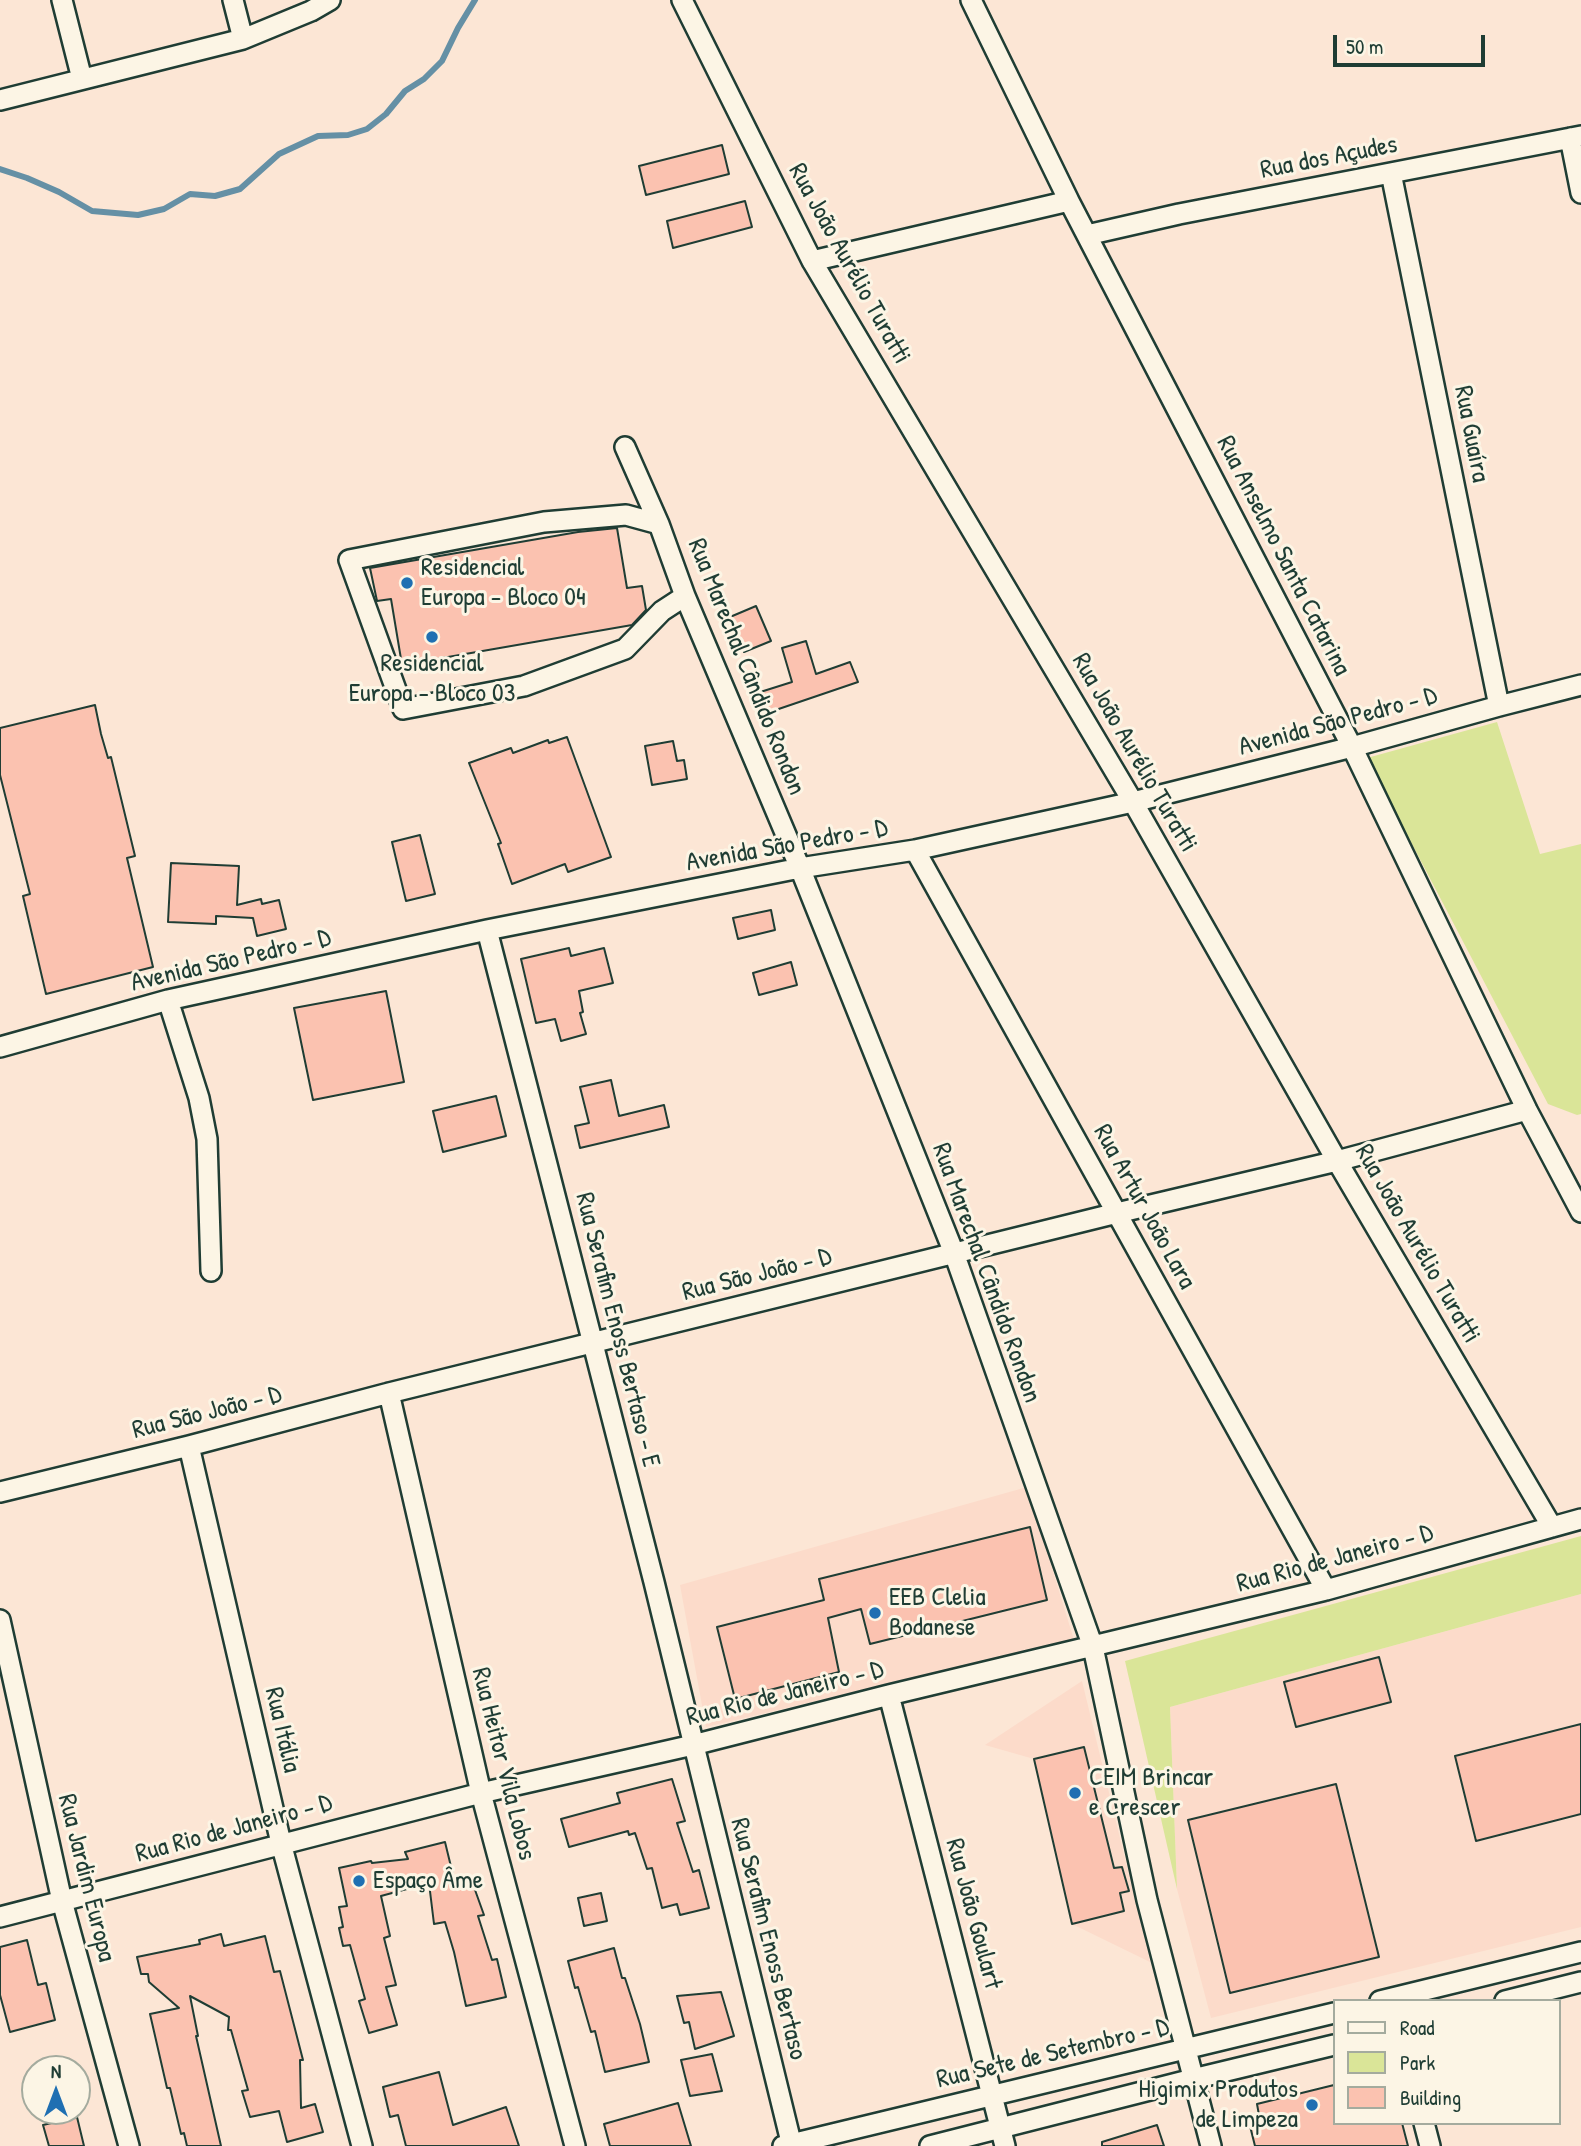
<!DOCTYPE html>
<html>
<head>
<meta charset="utf-8">
<style>
	body { margin:0 }
	#map { position:relative; width:1581px; height:2146px; overflow:hidden; background:#fce6d5; font-family:"Patrick Hand",sans-serif }
	canvas { display:block }
	.legend { position:absolute; left:1333px; top:1999px; width:228px; height:126px; box-sizing:border-box; background:#fcf5e5; border:2px solid #a4ab9e; margin:0; padding:9px 12px; list-style:none; font-size:21px; color:#1f3d34 }
	.legend li { display:flex; align-items:center; gap:14px; height:35px }
	.legend b { width:35px; border:2px solid #a4ab9e }
	.north { position:absolute; left:21px; top:2055px; width:70px; height:70px; box-sizing:border-box; background:#fcf5e5; border:2px solid #a4ab9e; border-radius:50%; rotate:0deg; font-size:19px; font-weight:700; line-height:28px; text-align:center; color:#1f3d34 }
	.north::after { content:''; display:block; margin:auto; width:24px; height:32px; background:#1f6fb2; clip-path:polygon(50% 0,100% 100%,50% 72%,0 100%) }
	.scale { position:absolute; left:1333px; top:35px; width:152px; height:32px; box-sizing:border-box; border:4px solid #1f3d34; border-top:0; padding-left:9px; font-size:21px; line-height:24px; white-space:nowrap; color:#1f3d34; -webkit-text-stroke:5px #fcf5e5; paint-order:stroke }
</style>
</head>
<body>
<div id="map">
<canvas width="1581" height="2146"></canvas>
<ul class="legend">
<li><b style="height:9px;background:#fcf5e5"></b>Road</li>
<li><b style="height:19px;background:#dae598"></b>Park</li>
<li><b style="height:19px;background:#fbc2b0"></b>Building</li>
</ul>
<div class="north">N</div>
<div class="scale">50 m</div>
</div>
<script>
const context = document.querySelector('canvas').getContext('2d');
context.lineJoin = 'round';
function fill(path, color) { context.fillStyle = color; context.fill(path, 'evenodd'); }
function stroke(path, color, width, dash) { context.strokeStyle = color; context.lineWidth = width; context.lineCap = dash ? 'butt' : 'round'; context.setLineDash(dash || []); context.stroke(path); }
function drawText(font, color, halo, rows, align = 'center') {
  context.font = font + ' "Patrick Hand",sans-serif'; context.lineWidth = 6; context.setLineDash([]); context.textBaseline = 'middle'; context.strokeStyle = halo; context.fillStyle = color; for (const [text, x, y, turn = 0] of rows) {
    context.save(); context.translate(x, y); context.rotate((+turn || 0) * Math.PI / 180); context.textAlign = isNaN(turn) ? turn : align; if (halo) context.strokeText(text, 0, 0); context.fillText(text, 0, 0); context.restore();
  }
}
const built = new Path2D(`
	M1027,1487L1074,1640L706,1727L680,1585Z
	M1581,1594V1927L1211,2018L1177,1889L1170,1707Z
	M1082,1681L1150,1962L1072,1924L1034,1759L985,1745Z`);
const green = new Path2D(`
	M1497,722L1540,854L1581,844V1114L1577,1115L1548,1104L1367,758Z
	M1581,1536V1594L1170,1707L1177,1889L1125,1661Z`);
const stream = new Path2D(`
	M0,169L27,178L59,192L92,211L138,215L164,209L190,194L215,196L240,189L279,154L318,136L348,135L367,129L386,114L405,91L424,79L442,61L458,28L475,0`);
const building = new Path2D(`
	M722,145L729,174L646,195L639,166Z
	M745,201L752,227L673,248L667,221Z
	M617,528L627,588L642,586L646,610L632,625L402,665L391,599L377,601L370,568L578,532Z
	M756,606L771,641L744,652L730,617Z
	M806,641L816,674L850,662L858,682L761,715L754,694L792,682L782,648Z
	M95,705L101,734L108,758L111,757L135,856L127,858L153,967L46,994L23,896L30,894L0,775V728Z
	M567,737L611,857L568,872L565,864L512,884L498,844L501,843L469,763L511,748L513,753L548,740L549,743Z
	M673,741L677,761L684,760L687,779L652,785L645,746Z
	M420,835L435,894L406,901L392,842Z
	M171,863L239,866L237,905L261,899L262,904L279,900L286,929L257,936L253,918L216,916V924L168,922Z
	M771,910L775,930L738,939L733,918Z
	M569,948L571,956L604,948L613,983L579,991L583,1012L580,1013L586,1034L561,1041L555,1019L536,1023L521,959Z
	M791,962L797,985L759,995L753,973Z
	M386,991L404,1082L313,1100L294,1008Z
	M611,1080L619,1116L664,1105L669,1127L580,1148L575,1126L589,1123L580,1087Z
	M496,1096L506,1136L443,1152L433,1111Z
	M1030,1527L1047,1600L870,1644L861,1609L828,1618L839,1672L735,1699L717,1627L824,1600L819,1579Z
	M1379,1657L1391,1702L1296,1727L1284,1682Z
	M1581,1724V1814L1476,1841L1455,1756Z
	M1084,1747L1114,1868L1122,1867L1129,1891L1120,1893L1124,1911L1072,1924L1034,1759Z
	M672,1779L685,1821L677,1823L693,1872L699,1870L709,1908L680,1915L677,1904L662,1908L652,1868L647,1869L635,1833L629,1835L628,1831L569,1847L561,1819L620,1803L617,1793Z
	M1336,1784L1379,1957L1230,1993L1188,1820Z
	M445,1842L454,1879L470,1876L484,1915L478,1916L492,1960L497,1959L506,1997L466,2006L454,1952L445,1922L434,1924L429,1883L381,1896L390,1936L384,1938L396,1985L386,1987L397,2025L369,2033L359,2001L365,1999L350,1945L343,1946L339,1928L343,1927L339,1907L347,1906L339,1868L371,1861L372,1863L408,1859L405,1852Z
	M601,1893L607,1921L584,1926L578,1898Z
	M221,1934L224,1946L265,1936L274,1972L280,1971L303,2060H300L301,2108L315,2104L323,2132L287,2142L279,2111L250,2117L242,2091L248,2090L231,2030H228L229,2017L190,1996L198,2036H196L221,2146H187L184,2133L181,2134L170,2088H167L150,2014L179,2008L149,1982L148,1974H141L137,1957L200,1944L199,1940Z
	M27,1940L38,1985L46,1983L55,2020L10,2032L0,1995V1947Z
	M614,1948L622,1978H625L640,2024L649,2062L605,2072L595,2031L591,2032L578,1987L575,1988L568,1961Z
	M721,1992L734,2036L695,2049L689,2022L684,2023L677,1996Z
	M712,2054L722,2091L690,2096L681,2060Z
	M439,2072L453,2125L506,2107L519,2146H406L398,2115L390,2117L383,2087Z
	M1334,2085V2123H1402L1408,2146H1255L1248,2118L1259,2115L1257,2104Z
	M678,2103L691,2146H610L604,2124Z
	M77,2117L84,2146H49L43,2125Z
	M1157,2125L1164,2146H1102V2142Z`);
const minor = new Path2D(`
	M62,0L82,79
	M233,0L243,39
	M682,0L812,261L1133,802L1337,1161L1552,1527
	M971,0L1069,201L1352,747L1527,1110L1581,1212
	M0,100L243,39L311,11L330,0
	M1570,138L1581,193
	M1391,173L1499,706
	M1087,235L1179,214L1581,136
	M812,261L1069,201
	M625,447L659,524L685,596L800,868L954,1253L1093,1647L1147,1900L1211,2146
	M659,524L626,515L544,522L349,560L403,709L524,686L625,649L662,611L685,596
	M915,850L1326,1590
	M487,930L654,1582L792,2146
	M168,1000L199,1098L207,1139L211,1271
	M0,1047L168,1000L487,930L800,868L915,850L1133,802L1352,747L1499,706L1581,685
	M389,1393L481,1793L575,2146
	M189,1446L281,1843L362,2146
	M0,1492L189,1446L389,1393L1117,1213L1337,1161L1527,1110
	M0,1620L62,1901L129,2146
	M889,1695L1005,2146
	M0,1917L481,1793L693,1745L889,1695L1326,1590L1581,1519
	M1380,2001L1581,1952
	M1505,2001L1581,1982
	M1424,2123L1430,2146
	M783,2146L1334,2013
	M930,2146L1193,2079L1334,2045`);
const markers = [
	[407,583,7,"#1f6fb2"],
	[432,637,7,"#1f6fb2"],
	[875,1613,7,"#1f6fb2"],
	[1075,1793,7,"#1f6fb2"],
	[359,1881,7,"#1f6fb2"],
	[1312,2105,7,"#1f6fb2"]
];
const streetNames = [
	["Rua dos Açudes",1329,158,-11],
	["Rua João Aurélio Turatti",849,264,61],
	["Rua Guaíra",1471,434,79],
	["Rua Anselmo Santa Catarina",1283,556,63],
	["Rua Marechal Cândido Rondon",746,667,68],
	["Avenida São Pedro - D",1338,722,-15],
	["Rua João Aurélio Turatti",1134,753,60],
	["Avenida São Pedro - D",787,846,-10],
	["Avenida São Pedro - D",231,961,-13],
	["Rua Artur João Lara",1144,1207,61],
	["Rua João Aurélio Turatti",1417,1244,60],
	["Rua Marechal Cândido Rondon",986,1273,70],
	["Rua São João - D",757,1275,-14],
	["Rua Serafim Enoss Bertaso - E",617,1330,76],
	["Rua São João - D",207,1413,-14],
	["Rua Rio de Janeiro - D",1335,1559,-15],
	["Rua Rio de Janeiro - D",785,1694,-14],
	["Rua Itália",282,1730,77],
	["Rua Heitor Vila Lobos",503,1764,76],
	["Rua Rio de Janeiro - D",234,1829,-15],
	["Rua Jardim Europa",86,1878,76],
	["Rua João Goulart",973,1914,75],
	["Rua Serafim Enoss Bertaso",768,1939,76],
	["Rua Sete de Setembro - D",1053,2054,-13]
];
const poiNames = [
	["Residencial",421,568],
	["Europa - Bloco 04",421,598],
	["Residencial",432,664,"center"],
	["Europa - Bloco 03",432,694,"center"],
	["EEB Clelia",889,1598],
	["Bodanese",889,1628],
	["CEIM Brincar",1089,1778],
	["e Crescer",1089,1808],
	["Espaço Âme",373,1881],
	["Higimix Produtos",1298,2090,"right"],
	["de Limpeza",1298,2120,"right"]
];
fill(built, '#fcdbca');
fill(green, '#dae598');
stroke(stream, '#6590a5', 6);
fill(building, '#fbc2b0');
stroke(building, '#1f3d34', 2);
stroke(minor, '#1f3d34', 24);
stroke(minor, '#fcf5e5', 19);
for (const [x, y, r, color] of markers) { const dot = new Path2D(); dot.arc(x, y, r, 0, 2 * Math.PI); context.fillStyle = color; context.fill(dot); stroke(dot, '#fcf5e5', 2.5); }
drawText('26px', '#1f3d34', '#fcf5e5', streetNames);
drawText('26px', '#1f3d34', '#fcf5e5', poiNames, 'left');
</script>
</body>
</html>
